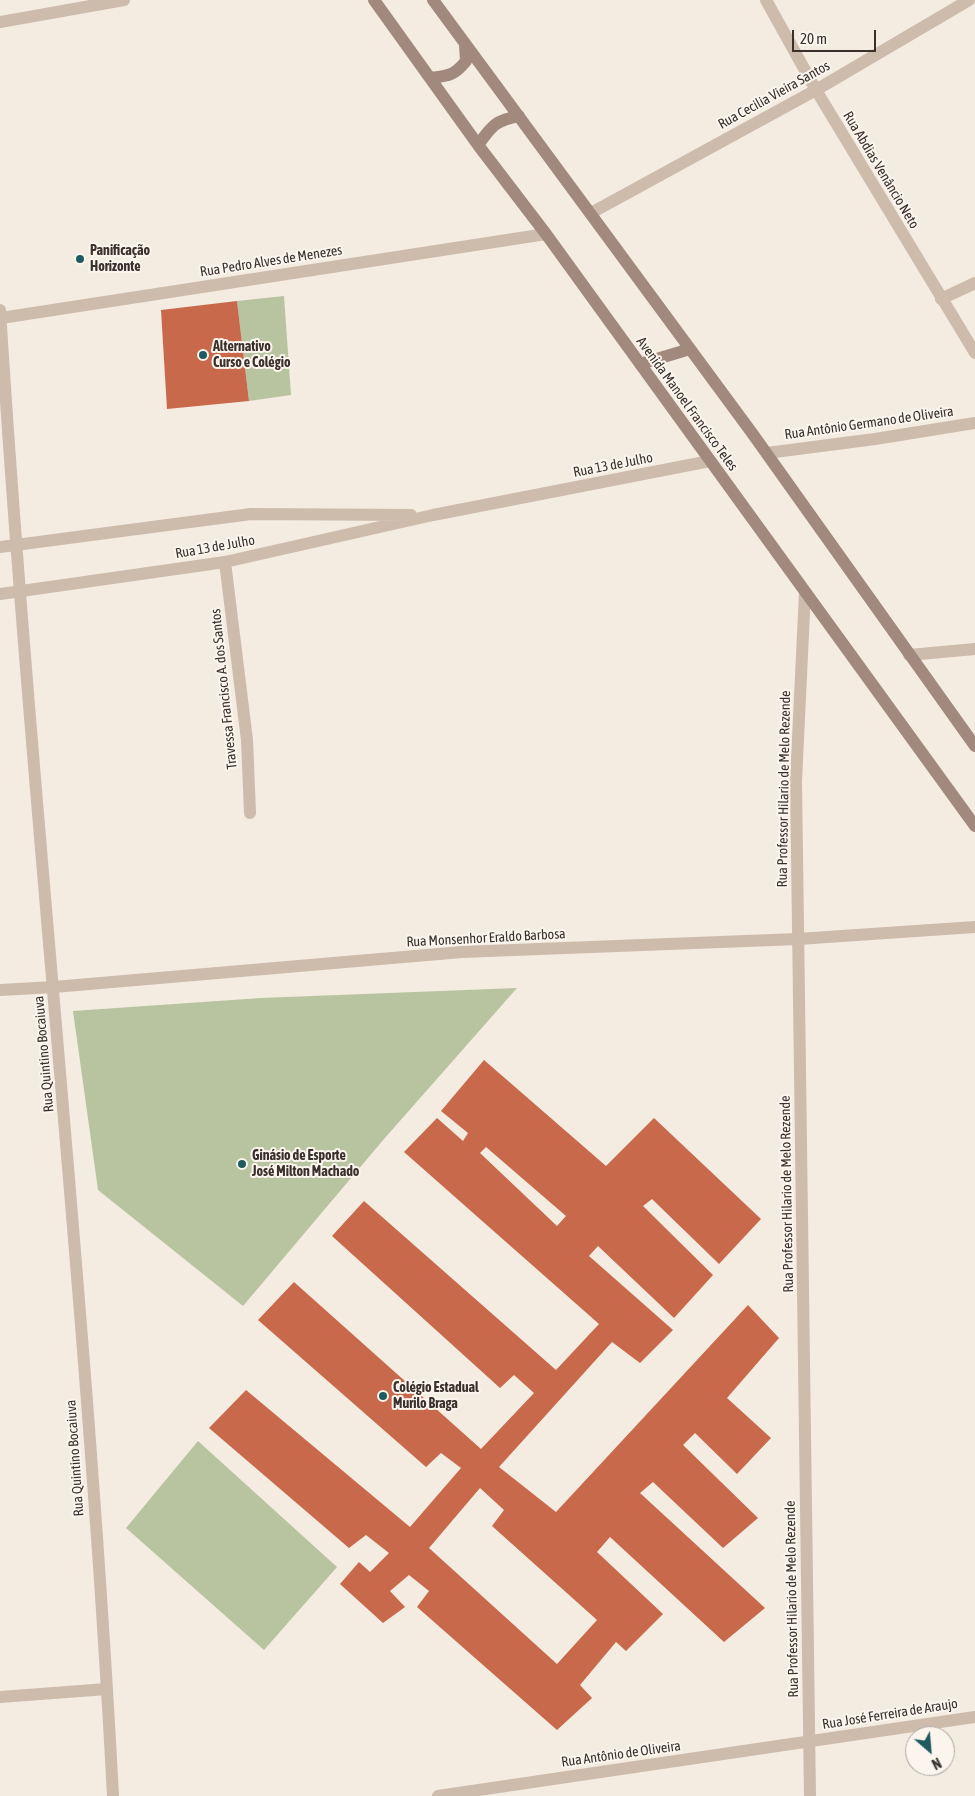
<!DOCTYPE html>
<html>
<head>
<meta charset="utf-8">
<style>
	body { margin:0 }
	#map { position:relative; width:975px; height:1796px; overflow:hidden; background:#f4ebe1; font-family:"Asap Condensed",sans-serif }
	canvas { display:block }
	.north { position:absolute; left:905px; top:1726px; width:50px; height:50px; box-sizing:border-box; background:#fbf5ee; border:1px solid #aea6a0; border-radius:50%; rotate:153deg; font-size:14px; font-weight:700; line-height:20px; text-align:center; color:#3b302b }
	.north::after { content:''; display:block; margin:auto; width:18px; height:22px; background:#1f5a5e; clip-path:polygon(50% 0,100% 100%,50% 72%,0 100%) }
	.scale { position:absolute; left:792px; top:30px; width:84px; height:22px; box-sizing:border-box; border:2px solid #3b302b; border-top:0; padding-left:6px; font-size:15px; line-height:18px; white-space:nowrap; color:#3b302b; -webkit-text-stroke:4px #fbf5ee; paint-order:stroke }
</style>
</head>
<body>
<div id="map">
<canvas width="975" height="1796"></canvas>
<div class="north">N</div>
<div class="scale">20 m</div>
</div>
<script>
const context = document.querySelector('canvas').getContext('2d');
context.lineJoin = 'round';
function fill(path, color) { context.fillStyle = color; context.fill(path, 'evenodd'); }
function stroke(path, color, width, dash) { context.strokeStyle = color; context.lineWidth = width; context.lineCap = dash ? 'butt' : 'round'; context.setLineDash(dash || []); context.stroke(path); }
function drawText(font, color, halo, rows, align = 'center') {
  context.font = font + ' "Asap Condensed",sans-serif'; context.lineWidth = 4; context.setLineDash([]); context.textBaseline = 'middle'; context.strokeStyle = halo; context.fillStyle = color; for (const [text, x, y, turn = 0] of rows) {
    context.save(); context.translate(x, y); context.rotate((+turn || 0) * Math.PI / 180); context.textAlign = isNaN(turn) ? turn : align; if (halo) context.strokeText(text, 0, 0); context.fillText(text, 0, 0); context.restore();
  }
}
const green = new Path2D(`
	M284,296L291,395L249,401L237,301Z
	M517,988L384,1139L243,1306L98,1190L73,1011L261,998Z
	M198,1441L337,1567L264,1650L126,1528Z`);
const building = new Path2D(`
	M237,301L249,401L167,409L161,310Z
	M484,1060L606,1166L654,1118L761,1219L719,1264L652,1199L643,1206L713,1275L674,1318L598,1246L589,1256L673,1330L640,1363L612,1342L499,1467L556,1512L748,1305L779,1338L727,1398L771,1438L737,1474L695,1433L683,1445L758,1518L723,1548L653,1482L640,1493L765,1608L724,1642L610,1537L597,1552L663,1614L626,1651L616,1642L580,1685L592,1698L557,1730L417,1607L429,1591L409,1575L390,1591L405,1607L383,1623L340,1584L359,1562L370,1572L389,1553L366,1535L349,1548L209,1428L246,1390L410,1527L461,1468L441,1453L426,1467L258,1320L294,1282L481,1449L534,1393L514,1375L500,1388L332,1236L364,1201L556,1370L599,1324L404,1152L437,1118L463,1141L468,1133L441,1111ZM486,1147L566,1216L557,1226L480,1153ZM480,1488L504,1510L492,1526L597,1620L557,1664L429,1548Z`);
const minor = new Path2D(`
	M766,0L816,90L975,353
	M0,22L124,0
	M591,213L816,90L969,0
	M941,299L975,283
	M0,310C31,806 87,1300 113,1796
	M1,318L546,234
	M767,453L875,439L975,423
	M0,547L251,514L411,515
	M225,562L247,740L250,813
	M805,592L796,781L810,1796
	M0,594L225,562L433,515L710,461
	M909,655L975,649
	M0,990L54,987L462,952L798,939L975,927
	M0,1697L107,1689
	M438,1796L975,1717`);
const secondary = new Path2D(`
	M374,0L478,145L546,234L975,826
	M433,0L752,433L975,746
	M430,78C448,76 454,76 466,61L465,45
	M478,145C492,126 494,121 519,116
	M640,364L690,349`);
const markers = [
	[80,259,5,"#1f5a5e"],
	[203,355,5,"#1f5a5e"],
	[242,1164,5,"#1f5a5e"],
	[383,1396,5,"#1f5a5e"]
];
const streetNames = [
	["Rua Cecilia Vieira Santos",774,95,-29],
	["Rua Abdias Venâncio Neto",881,170,59],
	["Rua Pedro Alves de Menezes",271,261,-9],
	["Avenida Manoel Francisco Teles",687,404,54],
	["Rua Antônio Germano de Oliveira",869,423,-8],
	["Rua 13 de Julho",613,465,-11],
	["Rua 13 de Julho",215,547,-10],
	["Travessa Francisco A. dos Santos",224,689,-96],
	["Rua Professor Hilario de Melo Rezende",784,789,-89],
	["Rua Monsenhor Eraldo Barbosa",486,938,-3],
	["Rua Quintino Bocaiuva",44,1054,-95],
	["Rua Professor Hilario de Melo Rezende",787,1194,-91],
	["Rua Quintino Bocaiuva",75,1458,-94],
	["Rua Professor Hilario de Melo Rezende",792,1599,-91],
	["Rua José Ferreira de Araujo",890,1714,-9],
	["Rua Antônio de Oliveira",621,1754,-8]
];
const poiNames = [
	["Panificação",90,251],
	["Horizonte",90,267],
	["Alternativo",213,347],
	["Curso e Colégio",213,363],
	["Ginásio de Esporte",252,1156],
	["José Milton Machado",252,1172],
	["Colégio Estadual",393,1388],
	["Murilo Braga",393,1404]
];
fill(green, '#b8c4a0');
fill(building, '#c8694b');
stroke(minor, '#cdbbac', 12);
stroke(secondary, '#a18a7d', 12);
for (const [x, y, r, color] of markers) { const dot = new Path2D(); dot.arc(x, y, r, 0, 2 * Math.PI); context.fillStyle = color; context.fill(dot); stroke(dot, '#fbf5ee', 2); }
drawText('14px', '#3b302b', '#fbf5ee', streetNames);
drawText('bold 14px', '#3b302b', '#fbf5ee', poiNames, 'left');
</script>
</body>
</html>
